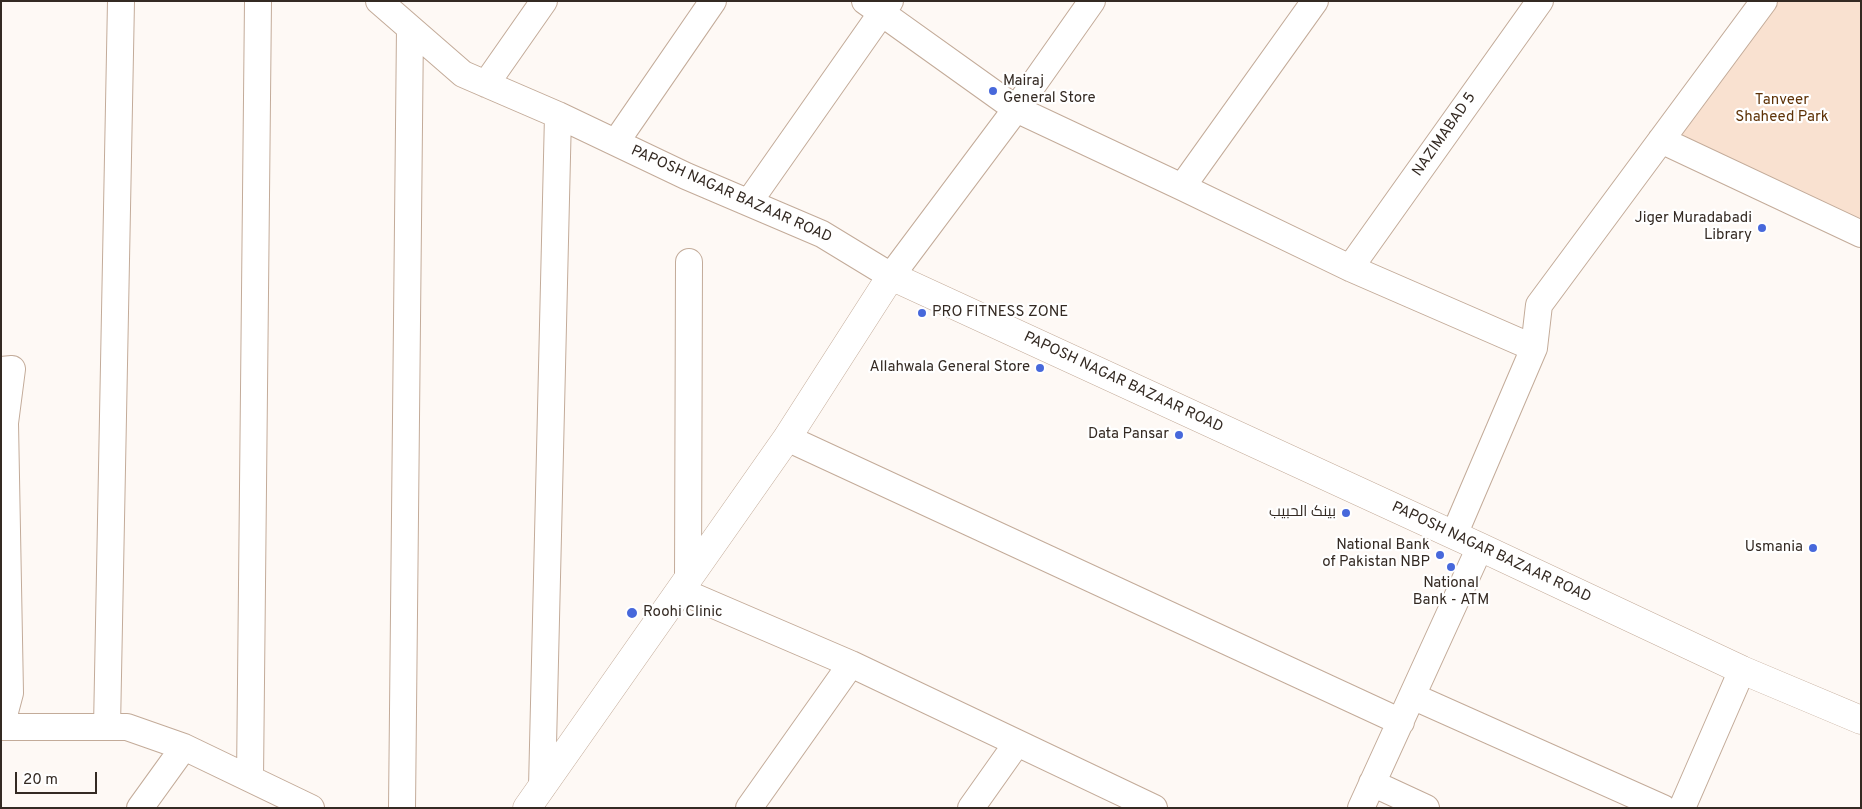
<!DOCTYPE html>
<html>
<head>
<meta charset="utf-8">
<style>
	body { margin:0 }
	#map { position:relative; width:1862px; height:809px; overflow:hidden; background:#fef9f5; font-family:Overpass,sans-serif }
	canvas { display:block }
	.frame { position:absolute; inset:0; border:2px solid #342a23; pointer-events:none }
	.scale { position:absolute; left:15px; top:772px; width:82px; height:22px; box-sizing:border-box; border:2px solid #342a23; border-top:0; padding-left:6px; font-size:15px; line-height:18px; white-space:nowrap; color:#342a23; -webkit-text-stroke:4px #fff; paint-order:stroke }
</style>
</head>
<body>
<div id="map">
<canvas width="1862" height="809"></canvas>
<div class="frame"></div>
<div class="scale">20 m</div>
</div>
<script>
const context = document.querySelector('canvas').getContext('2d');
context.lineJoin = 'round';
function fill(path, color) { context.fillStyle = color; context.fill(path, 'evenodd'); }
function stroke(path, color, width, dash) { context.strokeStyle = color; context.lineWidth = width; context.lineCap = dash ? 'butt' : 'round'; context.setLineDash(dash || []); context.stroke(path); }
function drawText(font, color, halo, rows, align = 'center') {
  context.font = font + ' Overpass,Cairo,sans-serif'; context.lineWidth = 4.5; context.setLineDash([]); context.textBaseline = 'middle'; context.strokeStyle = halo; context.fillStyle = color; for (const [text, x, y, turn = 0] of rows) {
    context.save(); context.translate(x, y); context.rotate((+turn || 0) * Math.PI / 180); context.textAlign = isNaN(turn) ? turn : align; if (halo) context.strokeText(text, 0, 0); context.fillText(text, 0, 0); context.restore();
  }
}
const green = new Path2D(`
	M1764,1H1861V234L1661,140Z`);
const minor = new Path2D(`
	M379,1L463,74L558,115L686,176L822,234L891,276L1016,109L1092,1
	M865,1L1016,109L1182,187L1350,268L1534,348
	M486,84L544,1
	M1661,140L1861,234
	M616,142L713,1
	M1182,187L1315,1
	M749,202L890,1
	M1350,268L1540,1
	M1,370L12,369L5,423L10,693L1,727
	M787,438L1401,722
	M1454,535L1534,348L1539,305L1764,1
	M688,580L689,262
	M681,591L851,664L1154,808
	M1412,696L1663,808
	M1,727H127L184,747L311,808
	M107,727L121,1
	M250,778L258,1
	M1372,783L1426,808
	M542,787L558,115
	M140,808L184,747
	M402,808L410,28
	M749,808L851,664
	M971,808L1017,743
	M1361,808L1480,547
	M1682,808L1742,670`);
const tertiary = new Path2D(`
	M527,808L787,438L891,276L1480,547L1742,670L1861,720`);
const markers = [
	[993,91,5,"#4768db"],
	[1762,228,5,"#4768db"],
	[922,313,5,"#4768db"],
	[1040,368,5,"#4768db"],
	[1179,435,5,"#4768db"],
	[1346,513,5,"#4768db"],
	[1813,548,5,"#4768db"],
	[1440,555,5,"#4768db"],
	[1451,567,5,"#4768db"],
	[632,613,6,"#4768db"]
];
const poiNames = [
	["Mairaj",1003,82,"left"],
	["General Store",1003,99,"left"],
	["Jiger Muradabadi",1752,219],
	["Library",1752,236],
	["PRO FITNESS ZONE",932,313,"left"],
	["Allahwala General Store",1030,368],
	["Data Pansar",1169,435],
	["بينک الحبيب",1336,513],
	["National Bank",1430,546],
	["of Pakistan NBP",1430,563],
	["Usmania",1803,548],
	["National",1451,584,"center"],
	["Bank - ATM",1451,601,"center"],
	["Roohi Clinic",643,613,"left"]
];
const parkNames = [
	["Tanveer",1782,101],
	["Shaheed Park",1782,118]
];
const streetNames = [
	["NAZIMABAD 5",1445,135,-55],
	["PAPOSH NAGAR BAZAAR ROAD",731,195,24],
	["PAPOSH NAGAR BAZAAR ROAD",1123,383,25],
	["PAPOSH NAGAR BAZAAR ROAD",1491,553,25]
];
fill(green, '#f9e1d0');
stroke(minor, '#c3ab99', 28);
stroke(tertiary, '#c3ab99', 29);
stroke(minor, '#fff', 26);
stroke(tertiary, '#fff', 28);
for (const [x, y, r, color] of markers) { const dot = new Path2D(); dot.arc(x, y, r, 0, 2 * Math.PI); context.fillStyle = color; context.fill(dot); stroke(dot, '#fff', 2); }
drawText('15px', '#342a23', '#fff', poiNames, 'right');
drawText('15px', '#5e3207', '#fff', parkNames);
drawText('15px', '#342a23', '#fff', streetNames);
</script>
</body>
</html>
